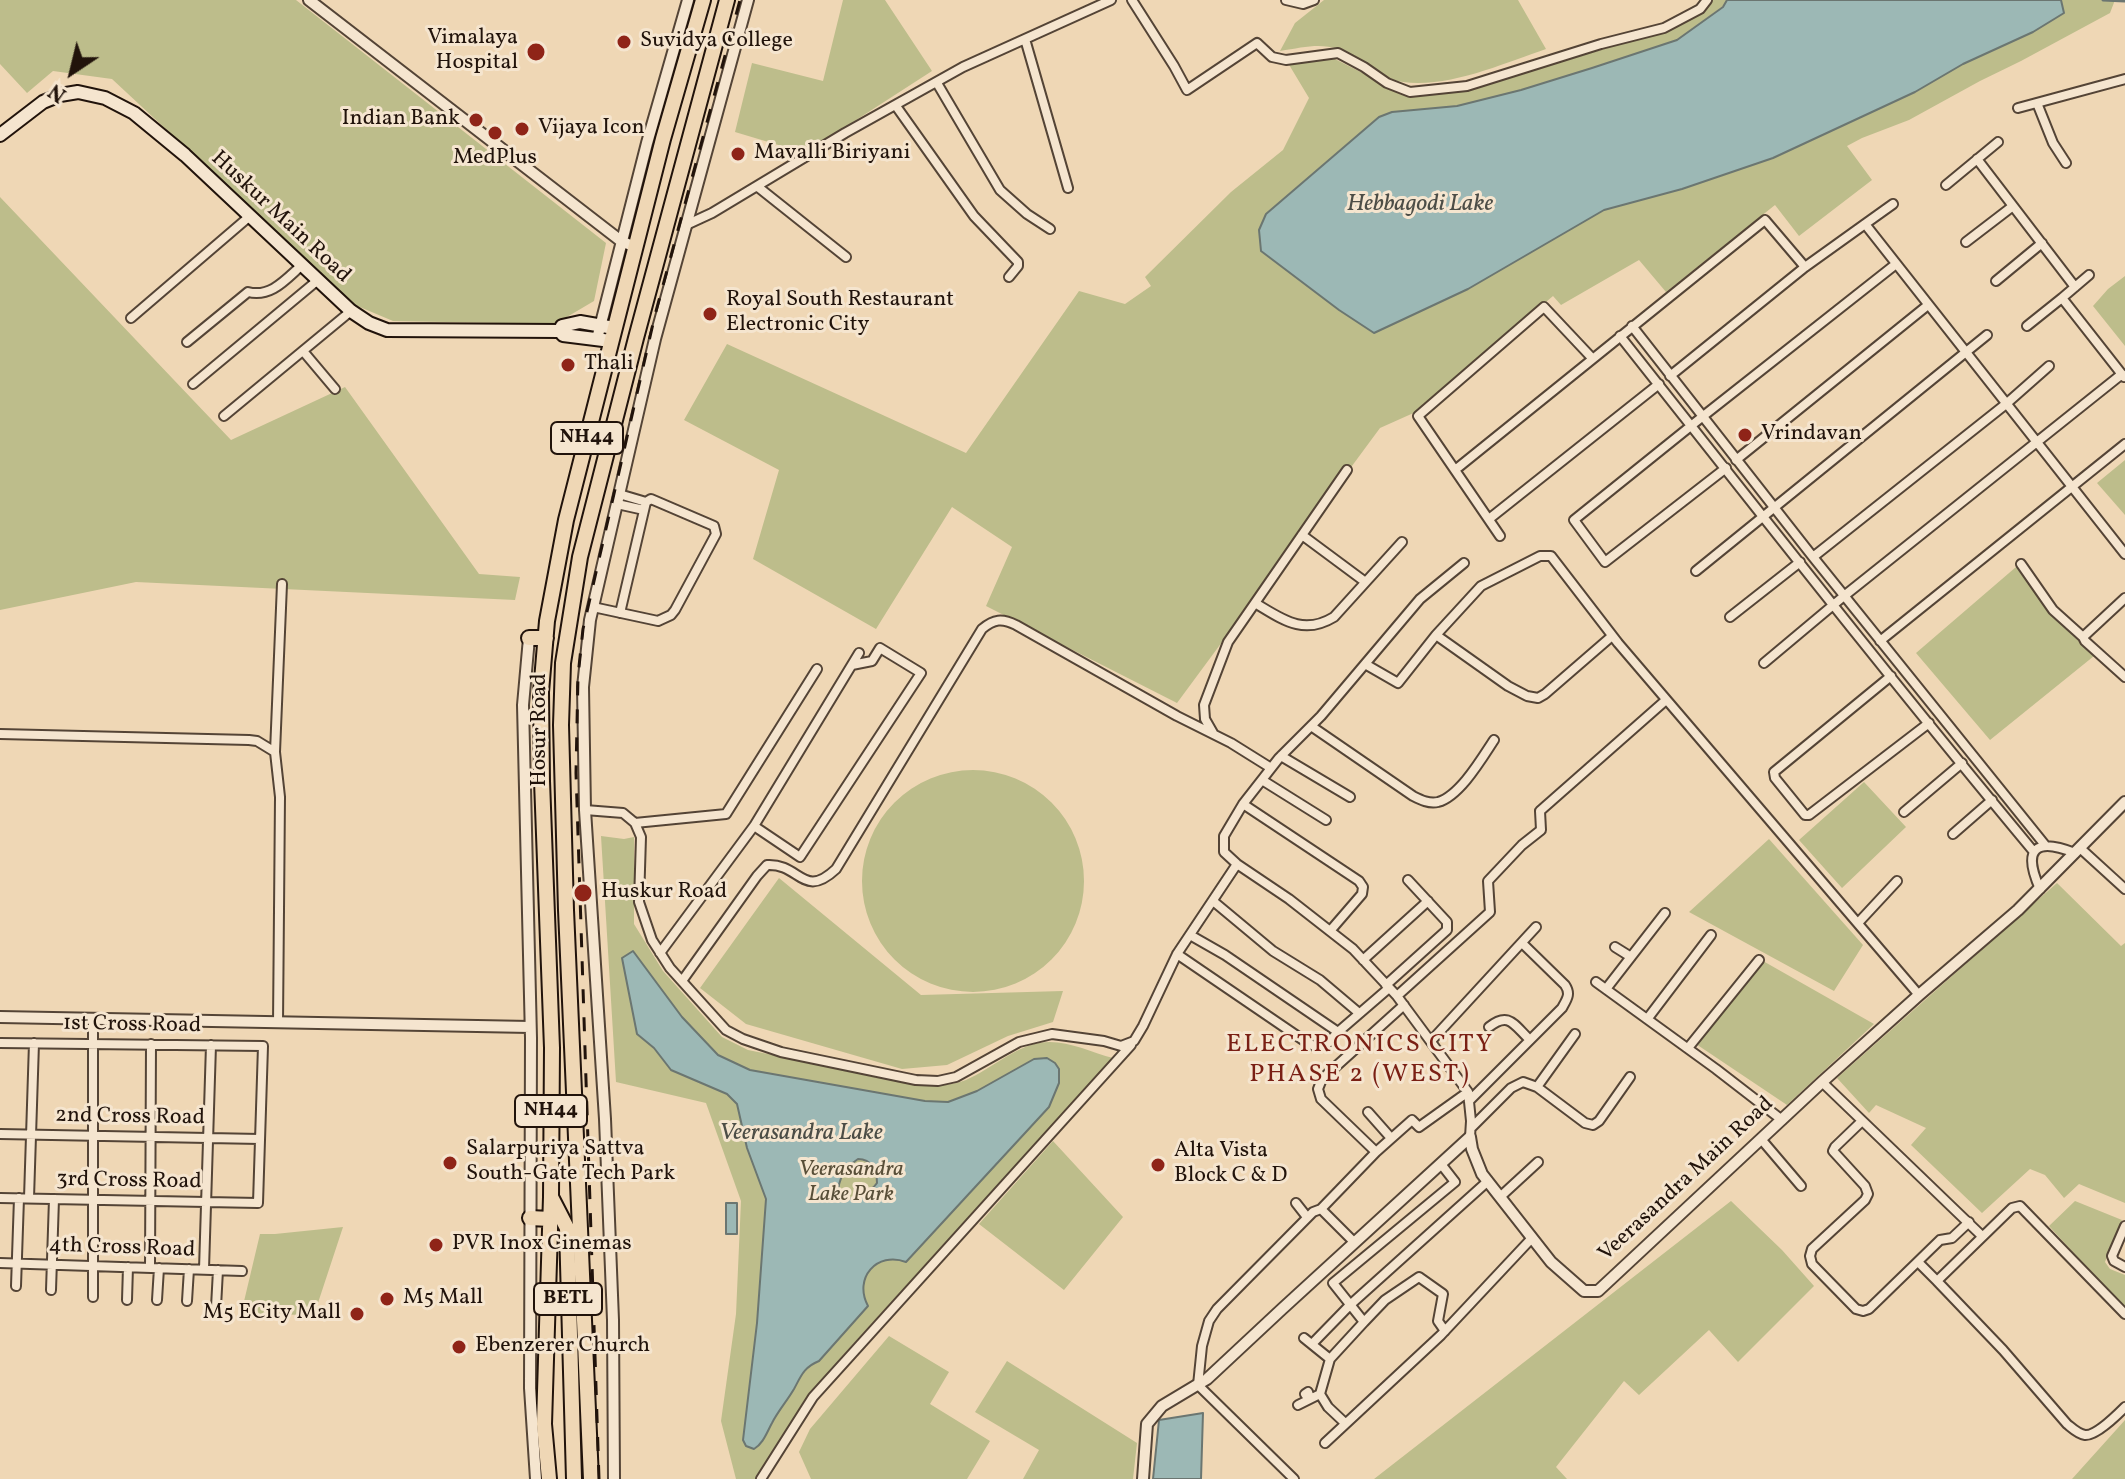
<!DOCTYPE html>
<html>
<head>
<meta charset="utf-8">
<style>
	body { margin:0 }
	#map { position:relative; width:2125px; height:1479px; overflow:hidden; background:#efd7b5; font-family:Vollkorn,serif }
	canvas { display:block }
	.north { position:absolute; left:32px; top:32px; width:80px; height:80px; -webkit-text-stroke:6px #f5e5cf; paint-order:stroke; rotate:215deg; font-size:22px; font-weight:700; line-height:32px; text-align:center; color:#21130b }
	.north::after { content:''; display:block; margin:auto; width:28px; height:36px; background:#21130b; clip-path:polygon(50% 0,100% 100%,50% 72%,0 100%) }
</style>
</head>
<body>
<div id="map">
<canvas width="2125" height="1479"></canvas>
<div class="north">N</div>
</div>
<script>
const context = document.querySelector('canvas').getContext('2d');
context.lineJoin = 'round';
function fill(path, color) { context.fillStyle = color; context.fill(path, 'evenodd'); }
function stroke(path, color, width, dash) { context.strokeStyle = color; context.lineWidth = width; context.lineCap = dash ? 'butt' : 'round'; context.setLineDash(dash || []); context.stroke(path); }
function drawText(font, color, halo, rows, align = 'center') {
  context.font = font + ' Vollkorn,serif'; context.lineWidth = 6; context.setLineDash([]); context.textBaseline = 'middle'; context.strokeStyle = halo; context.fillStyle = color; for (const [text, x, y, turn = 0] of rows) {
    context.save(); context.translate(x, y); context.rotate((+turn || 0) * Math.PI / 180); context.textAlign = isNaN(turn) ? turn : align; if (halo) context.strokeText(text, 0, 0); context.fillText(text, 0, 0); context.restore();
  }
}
const green = new Path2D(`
	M0,0H296L606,243L594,301L555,324L393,321L355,305L112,79L53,71L27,93L0,64Z
	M843,0H885L932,71L805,153L735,132L752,63L823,81Z
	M1324,0H1518L1546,49C1501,64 1437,94 1389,79C1378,75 1367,65 1358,59C1330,40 1311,46 1280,51L1295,23Z
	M1712,0H1727L1723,6L1677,40L1592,68L1521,90L1457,106L1392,112L1379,117L1266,214L1259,230L1261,251L1468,289L1604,210L1682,189L1773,158L1915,92L1963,64L2064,13L2061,0H2115L2110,13L2021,61L1980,81L1909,120L1862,138L1847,146L1872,180L1799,236L1775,205L1666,292L1639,260L1561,305L1553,296L1418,411L1380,428L1177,703L986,606L1012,547L952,507L876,629L753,559L779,470L684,420L727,344L966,453L1079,291L1125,304L1151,286L1145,277L1231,192L1283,150L1309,98L1288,63L1331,57L1402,93L1429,95L1475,88L1673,28L1699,13Z
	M0,197L231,440L345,387L479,574L520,577L515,600L136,582L0,610Z
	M2125,276V346L2093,306L2108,289Z
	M2125,460V515L2097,483Z
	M2016,567L2049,612L2094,656L1990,740L1916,653Z
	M862 881a111 111 0 1 1 222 0a111 111 0 1 1-222 0Z
	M1864,782L1906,827L1842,888L1799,840Z
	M601,836L624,839L634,837V924L663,971L722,1037L748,1050L917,1084C934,1086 950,1086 966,1080C991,1069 1013,1048 1039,1043C1063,1038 1090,1052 1113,1058L845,1353L810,1395L756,1479H736L721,1421L736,1314L741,1201L706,1103L616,1082Z
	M1769,839L1863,945L1834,991L1689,912Z
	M779,878L921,995L1063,991L1053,1022L1008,1036L947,1065L902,1069L746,1024L700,988Z
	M2057,883L2121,946L2125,943V1203L2079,1184L2064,1198L2045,1175L2030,1169L1982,1213L1911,1145L1926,1128L1876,1105L1869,1113L1837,1078Z
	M1763,961L1874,1024L1787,1105L1696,1044Z
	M1053,1141L1123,1217L1064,1290L979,1224Z
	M1731,1201L1782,1250L1814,1286L1738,1362L1709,1330L1639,1395L1624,1381L1556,1467L1567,1479H1374Z
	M2075,1201L2122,1220L2105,1262L2110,1269L2125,1275V1310L2049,1226Z
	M343,1227L314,1315L241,1314L260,1234H275Z
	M889,1336L949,1372L930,1404L990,1441L967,1479H811L799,1452L810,1429Z
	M1007,1361L1137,1443L1133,1479H1023L1039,1450L975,1412Z
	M2125,1420V1479H2072Z`);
const water = new Path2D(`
	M1727,0H2061L2064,13L2033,32L1963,64L1915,92L1773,158L1682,189L1604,210L1468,289L1374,333L1339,310L1261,251L1259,230L1266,214L1379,117L1392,112L1457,106L1521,90L1592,68L1677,40L1723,7Z
	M633,951L682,1017L718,1055L750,1070L925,1101L948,1102L977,1091L1034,1059L1047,1058L1055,1063L1059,1069V1083L1049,1107L906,1262C877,1251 853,1278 868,1306L819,1361C804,1367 801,1376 794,1389C787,1401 778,1411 772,1423C767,1432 763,1444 754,1449L746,1446L743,1440L757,1323L766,1199L747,1148L737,1104L727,1094L671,1070L654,1048L637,1034L622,958ZM858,1159C872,1159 877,1171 877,1183C872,1190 869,1190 861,1194C850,1199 850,1202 838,1194C838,1179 846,1167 858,1159Z
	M726,1203H737V1234H726Z
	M1203,1413L1201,1479H1153L1159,1420Z`);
const stream = new Path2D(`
	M2103,0L2125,1`);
const minor = new Path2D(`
	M1132,0L1174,66L1187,90L1257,43L1272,57L1286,60L1338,53L1364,67L1387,83L1410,92L1467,86L1601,44L1664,28L1700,9L1707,0
	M1286,0L1303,4L1314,0
	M1025,39L1068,188
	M937,83L1000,190L1027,214L1050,229
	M2037,103L2053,143L2066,163
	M896,106L974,216L1018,262V266L1009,277
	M2018,108L2125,79
	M1977,159L2075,287
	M1946,185L1998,142
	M758,187L846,257
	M1865,224L1893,204
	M686,225L712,213L845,133L963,67L1111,0
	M1966,242L2013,206
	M1996,281L2042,243
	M2062,298L2089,275
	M131,318L250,216
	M1632,326L1813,557L2045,845
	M2027,326L2062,298L2124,377
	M1620,336C1757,509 1893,683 2034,852
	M187,342L248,292C271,298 286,279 302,265
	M303,351L335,389
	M1670,376L1805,267
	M193,384L318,280
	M224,416L351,311
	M1736,460L1928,305
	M1726,468L1605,562L1574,520L1702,417L1896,264
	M1455,470L1765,220L1805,267L1865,224L2125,554
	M617,504L644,510
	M1489,519L1659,384
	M1302,535L1364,581
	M1500,536L1418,416L1544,307L1592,358
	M1813,557L2006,404L2049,366
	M2021,564L2053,610L2083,637
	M1696,571L1987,335
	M2125,598L2083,637L2085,641L2125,677
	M1255,603C1282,619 1303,636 1334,617L1402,542
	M593,607L658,621L671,615L675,610L716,534L714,526L651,499L646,502L619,494
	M620,613L646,502
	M1730,617L1800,562
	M1436,635L1481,586L1540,556H1551L1618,643L1919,995
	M1880,641L2125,444
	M1764,663L1844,596L2122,374
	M1365,664L1420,599L1464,563
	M1891,676L1774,772L1775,778L1805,815H1809L1929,723
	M1311,726L1413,796C1421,800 1429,804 1438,802C1460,796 1482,758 1494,740
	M1213,733L1205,719L1204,705L1228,642L1347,470
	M0,734L249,740L257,741L275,752L280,797L278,1023
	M275,752L282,584
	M1281,756L1350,797
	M1262,780L1326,820
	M1243,804L1359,881L1363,887L1362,894L1330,931
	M585,810L623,813L635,823L641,837L639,902L652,940L670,968L726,1030L743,1039L781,1052L916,1080L938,1081L956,1077L1019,1042L1052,1034L1104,1041L1121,1046L1134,1041L1143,1026L1177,954L1237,864
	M1904,812L1962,763
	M635,823L726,814L817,669
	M754,826L800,857L921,673L880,648L872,661L852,665
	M1953,834L1992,800
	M2080,848L2125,889
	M2040,889C2022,849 2035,837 2075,853
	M1213,901L1273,951L1320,980L1359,1013
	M1858,923L1897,881
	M1190,935L1225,955L1338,1032
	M1615,947L1631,957
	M660,953L754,826L859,653
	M1177,954L1309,1044L1318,1047L1327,1044L1338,1032L1389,988
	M1363,960L1428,901
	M682,981L757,876L767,865C800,863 803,900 836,869L982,629C994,619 1002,618 1016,625L1177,716L1231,743L1271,768
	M1596,982L1716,1069L1782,1120
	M1386,985L1447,930V922L1408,880
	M1606,989L1665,913
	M1397,996L1490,912L1488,881L1522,845L1541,830L1540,811L1666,700
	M93,1018V1297
	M1648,1018L1711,935
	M1489,1027C1509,1011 1514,1025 1530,1040
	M1431,1041L1536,927
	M0,1043L263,1046L258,1203L0,1198
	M1688,1048L1759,960
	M1822,1082L1982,1236
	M1537,1087L1575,1034
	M1469,1101L1562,1008C1567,999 1571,994 1565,985L1522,943
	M1368,1112L1391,1138
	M1862,1121L1835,1147L1833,1151L1865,1186L1868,1194L1865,1200L1812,1249L1810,1256L1812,1264L1856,1309L1863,1311L1869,1309L1940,1240L1952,1238L1969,1222
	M1472,1127L1511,1088L1523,1082L1537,1087L1585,1123L1593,1125L1599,1121L1630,1077
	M0,1134L260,1139
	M1470,1137L1471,1121L1468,1092L1397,996L1353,949L1289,899L1237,864L1224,852V836L1243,804L1279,758L1321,716L1365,664L1398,683L1436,635L1508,686L1527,696L1538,698L1545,694L1612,636
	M1761,1139L1801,1186
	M1376,1152L1321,1099L1318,1089L1322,1079L1404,1005
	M1500,1197L1538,1162
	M29,1198L34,1043
	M1296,1203L1307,1217
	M1321,1209L1376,1152L1412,1120L1419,1127L1468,1092
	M2125,1226L2112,1256L2114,1261L2125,1267
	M1918,1262L1937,1281
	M0,1263L242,1271
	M150,1268L151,1044
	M204,1269L211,1045
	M16,1286L19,1198
	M51,1290L54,1199
	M127,1300L128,1267
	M157,1300L159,1268
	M187,1301L189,1269
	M216,1307L218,1270
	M2125,1314L2020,1206L2012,1208L1937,1281L2003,1350L2067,1424C2072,1428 2078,1434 2085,1435C2096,1436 2117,1415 2125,1407
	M1364,1322L1385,1300L1419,1277L1443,1294L1438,1321L1445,1331
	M1304,1338L1330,1359
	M1312,1344L1350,1305L1488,1181
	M1308,1392L1309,1395L1307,1397L1305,1394Z
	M1298,1405L1320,1394
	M1345,1423L1328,1407L1320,1394L1330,1359L1364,1322L1333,1283L1455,1182L1441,1164
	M1325,1443L1441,1335L1532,1238
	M761,1479L813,1397L1131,1045
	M1294,1479L1198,1385L1202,1346L1209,1321L1217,1309L1313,1212L1321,1209L1354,1242`);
const tertiary = new Path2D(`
	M309,0L621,241L635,247
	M597,339L647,143L688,0
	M529,638L523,705L531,1038L530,1388L536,1479
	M0,1017L530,1027
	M1470,1137L1472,1149L1482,1174L1551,1262L1584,1291H1598L1822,1082L1919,995L2018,910L2125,802
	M614,1479L613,1320L605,1119L585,810L583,687L590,620L655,339L748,0
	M1143,1479L1147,1424L1162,1406L1207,1379L1282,1309L1470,1137`);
const secondary = new Path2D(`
	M0,135L43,102L60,95L78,92L105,98L134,113L185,155L351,311L369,323L387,330L560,331L563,335L611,341
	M560,331L562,326L580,322L614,328`);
const trunk = new Path2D(`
	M529,638H546
	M530,1218L550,1219
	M549,1479L544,1424L551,1197L552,1048L542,781L541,692L547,621L566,520L663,139L703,0
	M591,1479L566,910L561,725L563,663L580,557L636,338L727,0`);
const motorway = new Path2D(`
	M551,1197L567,1228L574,1479`);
const rail = new Path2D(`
	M599,1479L576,773L578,676L583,629L655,315L740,0`);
const markers = [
	[624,42,8,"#8f2418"],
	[536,52,10,"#8f2418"],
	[476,120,8,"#8f2418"],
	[522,129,8,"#8f2418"],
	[495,133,8,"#8f2418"],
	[738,154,8,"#8f2418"],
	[710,314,8,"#8f2418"],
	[568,365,8,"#8f2418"],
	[1745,435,8,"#8f2418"],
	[583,893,10,"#8f2418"],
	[450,1163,8,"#8f2418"],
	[1158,1165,8,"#8f2418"],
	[436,1245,8,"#8f2418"],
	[387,1299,8,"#8f2418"],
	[357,1314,8,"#8f2418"],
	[459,1347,8,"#8f2418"]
];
const shields = [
	[587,438,72],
	[551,1111,72],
	[568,1299,68]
];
const shieldNames = [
	["NH44",587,438],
	["NH44",551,1111],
	["BETL",568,1299]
];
const poiNames = [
	["Vimalaya",518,39,"right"],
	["Hospital",518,64,"right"],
	["Suvidya College",640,42],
	["Indian Bank",460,120,"right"],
	["Vijaya Icon",538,129],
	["Mavalli Biriyani",754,154],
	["MedPlus",495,159,"center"],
	["Royal South Restaurant",726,301],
	["Electronic City",726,326],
	["Thali",584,365],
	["Vrindavan",1761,435],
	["Huskur Road",601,893],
	["Salarpuriya Sattva",466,1150],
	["South-Gate Tech Park",466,1175],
	["Alta Vista",1174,1152],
	["Block C & D",1174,1177],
	["PVR Inox Cinemas",452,1245],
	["M5 Mall",403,1299],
	["M5 ECity Mall",341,1314,"right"],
	["Ebenzerer Church",475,1347]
];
const streetNames = [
	["Huskur Main Road",280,218,43],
	["Hosur Road",541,730,-90],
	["1st Cross Road",132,1026,1],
	["2nd Cross Road",130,1118,1],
	["Veerasandra Main Road",1687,1180,-43],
	["3rd Cross Road",129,1182,1],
	["4th Cross Road",122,1249,2]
];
const parkNames = [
	["Veerasandra",851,1171],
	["Lake Park",851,1196]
];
const waterNames = [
	["Hebbagodi Lake",1420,206],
	["Veerasandra Lake",801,1135]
];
const quarterNames = [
	["ELECTRONICS CITY",1360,1046],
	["PHASE 2 (WEST)",1360,1076]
];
fill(green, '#bdbd8b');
fill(water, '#9cb8b5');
stroke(water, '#6b7671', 2);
stroke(stream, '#6b7671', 3);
stroke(minor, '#544436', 12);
stroke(tertiary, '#544436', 14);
stroke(secondary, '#21130b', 16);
stroke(trunk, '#21130b', 18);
stroke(motorway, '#21130b', 18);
stroke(minor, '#f5e5cf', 8);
stroke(tertiary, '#f5e5cf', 10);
stroke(secondary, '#f5e5cf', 12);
stroke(trunk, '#efd7b5', 14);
stroke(motorway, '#efd7b5', 14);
stroke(rail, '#21130b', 3, [14, 14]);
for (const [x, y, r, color] of markers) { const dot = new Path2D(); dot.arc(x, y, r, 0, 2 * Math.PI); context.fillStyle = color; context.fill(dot); stroke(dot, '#f5e5cf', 3); }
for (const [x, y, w] of shields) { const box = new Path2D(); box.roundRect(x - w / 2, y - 16, w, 32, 6); context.fillStyle = '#f5e5cf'; context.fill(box); stroke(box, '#21130b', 2); }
drawText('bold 20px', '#21130b', null, shieldNames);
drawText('22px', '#21130b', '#f5e5cf', poiNames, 'left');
drawText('22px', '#21130b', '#f5e5cf', streetNames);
drawText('italic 22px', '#584e38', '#f5e5cf', parkNames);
drawText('italic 24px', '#4c4d46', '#f5e5cf', waterNames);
context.letterSpacing = '2px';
drawText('26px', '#7a1f14', '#f5e5cf', quarterNames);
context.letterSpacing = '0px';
</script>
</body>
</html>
